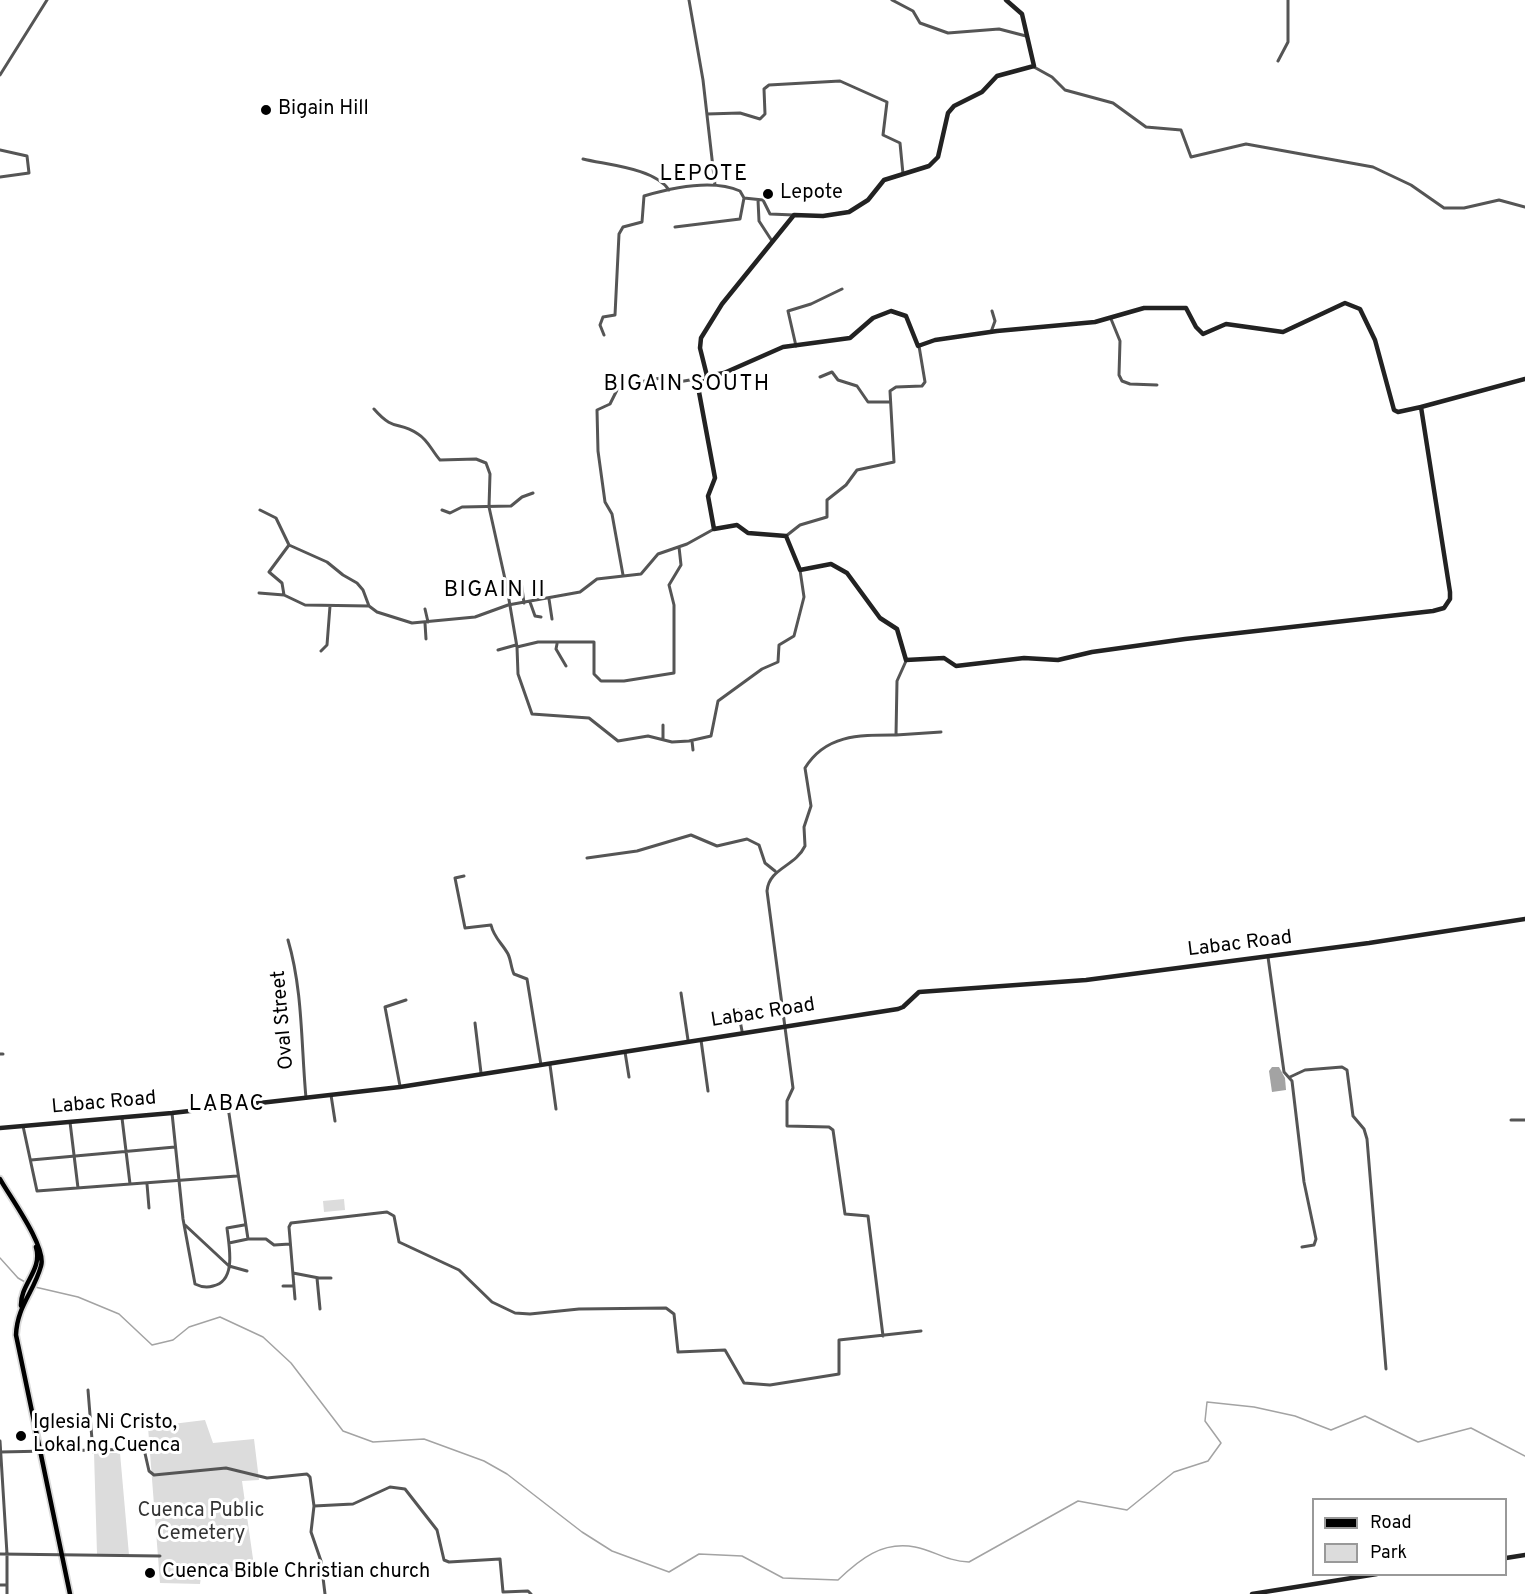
<!DOCTYPE html>
<html>
<head>
<meta charset="utf-8">
<style>
	body { margin:0 }
	#map { position:relative; width:1525px; height:1594px; overflow:hidden; background:#fff; font-family:Overpass,sans-serif }
	canvas { display:block }
	.legend { position:absolute; left:1312px; top:1498px; width:195px; height:78px; box-sizing:border-box; background:#fff; border:2px solid #999; margin:0; padding:8px 10px; list-style:none; font-size:18px; color:#000 }
	.legend li { display:flex; align-items:center; gap:12px; height:30px }
	.legend b { width:30px; border:2px solid #999 }
</style>
</head>
<body>
<div id="map">
<canvas width="1525" height="1594"></canvas>
<ul class="legend">
<li><b style="height:8px;background:#000"></b>Road</li>
<li><b style="height:16px;background:#dcdcdc"></b>Park</li>
</ul>
</div>
<script>
const context = document.querySelector('canvas').getContext('2d');
context.lineJoin = 'round';
function fill(path, color) { context.fillStyle = color; context.fill(path, 'evenodd'); }
function stroke(path, color, width, dash) { context.strokeStyle = color; context.lineWidth = width; context.lineCap = dash ? 'butt' : 'round'; context.setLineDash(dash || []); context.stroke(path); }
function drawText(font, color, halo, rows, align = 'center') {
  context.font = font + ' Overpass,sans-serif'; context.lineWidth = 6; context.setLineDash([]); context.textBaseline = 'middle'; context.strokeStyle = halo; context.fillStyle = color; for (const [text, x, y, turn = 0] of rows) {
    context.save(); context.translate(x, y); context.rotate((+turn || 0) * Math.PI / 180); context.textAlign = isNaN(turn) ? turn : align; if (halo) context.strokeText(text, 0, 0); context.fillText(text, 0, 0); context.restore();
  }
}
const green = new Path2D(`
	M344,1199L345,1210L324,1212L323,1201Z
	M205,1420L213,1443L254,1439L259,1480L242,1481L255,1573L202,1569L200,1584L160,1583L148,1427Z
	M94,1453H120L129,1555L97,1554Z`);
const water = new Path2D(`
	M1272,1067H1279L1285,1078L1286,1090L1272,1092L1269,1071Z`);
const stream = new Path2D(`
	M0,1258L18,1278L25,1282
	M35,1287L78,1297L119,1314L152,1345L173,1340L189,1327L220,1317L263,1337L291,1363L343,1431L373,1442L424,1439L484,1461L507,1474L582,1532L612,1551L669,1572L699,1554L742,1556L783,1578L838,1580C860,1559 882,1541 915,1547C935,1551 946,1561 969,1562L1078,1501L1127,1510L1174,1472L1208,1461L1221,1443L1205,1421L1207,1402L1254,1407L1295,1416L1331,1430L1365,1416L1418,1442L1471,1428L1525,1456`);
const street = new Path2D(`
	M689,0L703,80L715,185
	M892,0L913,11L920,23L948,33L999,29L1026,36
	M1278,61L1288,42V0
	M1034,67L1052,77L1065,90L1113,103L1146,127L1181,130L1191,157L1246,144L1373,167L1411,185L1444,208H1464L1499,200L1525,207
	M0,75L47,0
	M707,114L740,113L760,119L765,114L764,89L769,85L840,81L887,102L883,135L900,143L903,174
	M0,150L27,156L29,173L0,177
	M583,159C607,165 654,168 669,190
	M758,200L759,221L772,241
	M675,227L740,219L744,198
	M1111,319L1120,341L1119,375L1122,381L1130,384L1157,385
	M991,332L995,321L992,311
	M604,335L600,325L603,317L615,315L619,234L623,227L642,222L644,196C671,188 713,179 740,191L744,198L763,200L770,214L794,215
	M796,346L788,311L811,304L842,289
	M820,377L832,372L838,380L857,386L868,402H889
	M374,409C395,433 398,420 418,434C428,440 432,451 440,460L476,459L486,463L490,474L489,507L507,588L517,647L518,674L532,714L589,718L618,741L648,736L672,742L689,741L711,736L718,701L762,669L778,662L779,645L794,636L804,597L800,570
	M260,510L276,518L289,545L327,562L343,575L357,583L363,590L369,606L377,612L412,623L475,617L508,605L580,592L597,579L641,574L658,554L687,544L714,529
	M442,510L450,513L462,507L511,506L522,497L533,493
	M786,536L800,525L827,517V500L846,485L857,470L894,462L890,391L896,387L922,386L925,382L919,346
	M623,575L612,514L605,502L598,451L597,410L610,404L619,386L666,377L678,382L702,378
	M521,581L524,603
	M259,593L284,595L305,605L369,606
	M284,595L282,583L269,572L289,545
	M549,599L552,619
	M530,602L535,616L541,617
	M425,609L428,622
	M425,623L426,639
	M557,644L556,649L566,666
	M517,647L538,642H594V674L601,681H624L674,673V605L669,585L681,565L679,547
	M498,650L516,645
	M321,651L327,645L330,606
	M663,725V738
	M896,735L941,732
	M692,741L693,750
	M587,858L637,851L691,835L717,846L747,839L759,845L765,863L775,871
	M464,876L455,878L465,928L491,925C494,938 502,943 508,954C511,960 511,968 514,974L527,979L541,1065
	M288,940C303,991 301,1045 306,1098
	M1268,957L1284,1072L1292,1081L1304,1182L1316,1239L1314,1245L1302,1247
	M681,993L688,1040
	M738,1010L742,1031
	M475,1023L481,1073
	M701,1040L708,1091
	M625,1052L629,1077
	M0,1054H3
	M550,1065L556,1109
	M1290,1077L1305,1070L1342,1067L1347,1070L1353,1116L1364,1129L1367,1139L1386,1369
	M400,1086L385,1007L406,1000
	M331,1095L335,1121
	M228,1107L248,1239H266L274,1245L290,1244
	M172,1113L183,1219L195,1284C201,1287 207,1288 213,1286C237,1281 229,1246 227,1228L244,1225
	M122,1118L130,1184
	M1511,1120H1525
	M70,1122L78,1188
	M23,1126L37,1191L237,1176
	M31,1160L175,1147
	M147,1184L149,1208
	M185,1225L229,1266L247,1271
	M229,1243L248,1239
	M293,1273L319,1278H331
	M317,1278L320,1309
	M283,1286H294
	M295,1299L289,1227L291,1223L387,1212L394,1216L399,1242L459,1270L492,1302L515,1313L530,1314L579,1309L666,1308L674,1314L678,1352L725,1350L744,1383L770,1385L839,1374V1340L921,1331
	M883,1336L868,1216L845,1214L833,1130L829,1127L787,1126V1101L793,1088L767,891C769,868 795,867 805,846L804,827L811,806L805,768C826,734 860,735 896,735L897,681L906,661
	M88,1390L93,1452
	M0,1441L7,1554V1594
	M0,1452L144,1449L149,1471L154,1475L226,1468L267,1478L307,1474L310,1477L314,1506L353,1504L390,1487L405,1489L437,1530L444,1560L449,1562L500,1559L503,1592L528,1591L531,1594
	M314,1506L311,1532L321,1561L325,1594
	M0,1554L160,1556
	M0,1585H7`);
const secondary = new Path2D(`
	M1006,0L1022,14L1034,66L997,76L982,92L954,106L948,113L938,157L929,166L884,180L868,200L849,212L823,216L794,215L722,304L701,338L700,348L707,376L700,381L699,392L715,478L708,496L714,529L737,525L748,533L786,536L800,570L831,564L847,573L880,618L897,629L906,660L944,658L956,666L1024,658L1058,660L1092,652L1185,639L1433,611L1444,608L1450,599V592L1421,407L1525,379
	M707,376L724,373L783,347L850,338L873,318L891,311L906,316L918,346L935,340L997,331L1095,322L1144,308H1186L1196,327L1203,334L1226,324L1283,332L1345,303L1360,309L1375,340L1394,410L1398,412L1421,407
	M0,1128L172,1113L400,1087L898,1009L903,1007L919,992L1086,980L1369,943L1525,919
	M1506,1558L1525,1555
	M1252,1594L1377,1574`);
const primary = new Path2D(`
	M0,1179C10,1197 47,1247 41,1266C34,1292 17,1306 16,1335L70,1594
	M21,1306C20,1284 43,1270 36,1247`);
const markers = [
	[266,110,6,"#000"],
	[768,194,6,"#000"],
	[21,1436,6,"#000"],
	[150,1573,6,"#000"]
];
const poiNames = [
	["Bigain Hill",278,110],
	["Lepote",780,194],
	["Iglesia Ni Cristo,",33,1424],
	["Lokal ng Cuenca",33,1447],
	["Cuenca Bible Christian church",162,1573]
];
const streetNames = [
	["Labac Road",1240,945,-7],
	["Labac Road",763,1014,-9],
	["Oval Street",284,1020,-95],
	["Labac Road",104,1104,-5]
];
const parkNames = [
	["Cuenca Public",201,1512],
	["Cemetery",201,1535]
];
const quarterNames = [
	["LEPOTE",704,176],
	["BIGAIN SOUTH",687,386],
	["BIGAIN II",495,592],
	["LABAC",227,1106]
];
fill(green, '#dcdcdc');
fill(water, '#a3a3a3');
stroke(stream, '#a3a3a3', 1.5);
stroke(primary, '#dbdbdb', 8);
stroke(street, '#555', 3);
stroke(secondary, '#222', 4.5);
stroke(primary, '#000', 4.5);
for (const [x, y, r, color] of markers) { const dot = new Path2D(); dot.arc(x, y, r, 0, 2 * Math.PI); context.fillStyle = color; context.fill(dot); stroke(dot, '#fff', 2); }
drawText('20px', '#000', '#fff', poiNames, 'left');
drawText('20px', '#000', '#fff', streetNames);
drawText('20px', '#333', '#fff', parkNames);
context.letterSpacing = '1.5px';
drawText('22px', '#000', '#fff', quarterNames);
context.letterSpacing = '0px';
</script>
</body>
</html>
